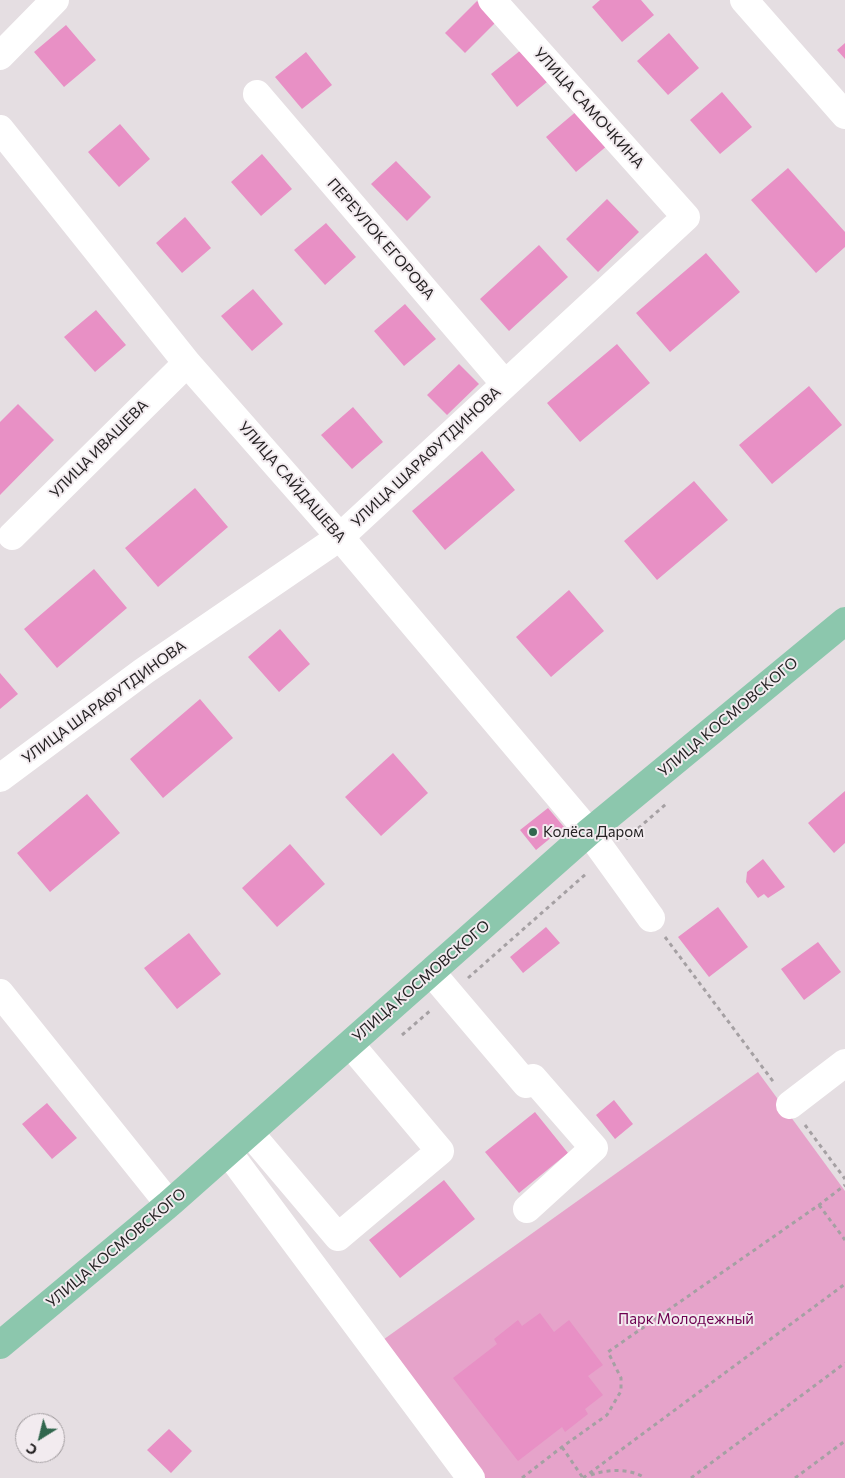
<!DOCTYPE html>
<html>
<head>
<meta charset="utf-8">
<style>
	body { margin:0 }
	#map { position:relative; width:845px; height:1478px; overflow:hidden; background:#e5dee2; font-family:Commissioner,sans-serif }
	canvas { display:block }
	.north { position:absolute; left:15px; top:1413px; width:50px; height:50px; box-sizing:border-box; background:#f2ebef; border:1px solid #a09b9e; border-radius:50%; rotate:216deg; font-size:14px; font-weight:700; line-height:20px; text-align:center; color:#262324 }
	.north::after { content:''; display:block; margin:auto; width:18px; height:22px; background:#31674e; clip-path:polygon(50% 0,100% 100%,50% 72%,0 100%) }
</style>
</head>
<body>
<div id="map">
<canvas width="845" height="1478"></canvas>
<div class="north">С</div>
</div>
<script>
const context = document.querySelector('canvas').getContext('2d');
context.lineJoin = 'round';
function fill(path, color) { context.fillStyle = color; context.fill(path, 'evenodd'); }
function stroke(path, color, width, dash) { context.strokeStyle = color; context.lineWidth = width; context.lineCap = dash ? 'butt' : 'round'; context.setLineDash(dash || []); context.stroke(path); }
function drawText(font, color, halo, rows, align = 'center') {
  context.font = font + ' Commissioner,sans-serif'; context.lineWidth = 4; context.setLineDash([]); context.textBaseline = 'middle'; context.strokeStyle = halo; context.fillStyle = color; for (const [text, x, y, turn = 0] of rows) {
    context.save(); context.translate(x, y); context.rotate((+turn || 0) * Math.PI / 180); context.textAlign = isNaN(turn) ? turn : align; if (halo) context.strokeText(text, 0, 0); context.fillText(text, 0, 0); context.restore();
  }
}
const green = new Path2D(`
	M758,1072L845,1191V1478H469L373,1347Z`);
const building = new Path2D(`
	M600,0H641L654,15L622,42L592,7Z
	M477,1L497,21L465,53L445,33Z
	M66,25L96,60L64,87L34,52Z
	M669,33L699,68L668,95L637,61Z
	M845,43V59L837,50Z
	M521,50L547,82L517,107L491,74Z
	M306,52L332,85L302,109L275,77Z
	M722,92L752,127L720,154L690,120Z
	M578,110L608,145L576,172L546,137Z
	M120,124L150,159L119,187L88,152Z
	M262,154L292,189L261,216L231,182Z
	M396,161L431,197L407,221L371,184Z
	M788,168L845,232V247L816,273L751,200Z
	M607,199L639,232L598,272L566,239Z
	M185,217L211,248L182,273L156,243Z
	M326,223L356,257L325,285L294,250Z
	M539,245L568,277L509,331L480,299Z
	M706,253L740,292L670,352L636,313Z
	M253,289L283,324L252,351L221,316Z
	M405,304L436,339L404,366L374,331Z
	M96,310L126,345L95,372L64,337Z
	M617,344L650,383L580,442L547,403Z
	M459,364L479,384L447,415L427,395Z
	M809,386L842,425L772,484L739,445Z
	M18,404L54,440L0,495V422Z
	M353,407L383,442L352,469L321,435Z
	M482,451L515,490L445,550L412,511Z
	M694,481L728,520L657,580L624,541Z
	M195,488L228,527L158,587L125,548Z
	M94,569L127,608L57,668L24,629Z
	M569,590L604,631L551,677L516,637Z
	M280,629L310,664L279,692L248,657Z
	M0,673L18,694L0,709Z
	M200,699L233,738L163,798L130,759Z
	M393,753L428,793L381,836L345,797Z
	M845,791V843L834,853L808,823Z
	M87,794L120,833L50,892L17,853Z
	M548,808L564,827L536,850L520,830Z
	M290,844L325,884L277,927L242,888Z
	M763,859L785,887L768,898L764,894L758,898L746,882L747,872Z
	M718,907L748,947L709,977L678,937Z
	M546,927L560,943L523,973L510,957Z
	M189,933L221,974L177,1009L144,968Z
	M818,942L841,972L804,1000L781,969Z
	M614,1100L633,1124L615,1139L596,1115Z
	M47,1103L77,1138L52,1159L22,1124Z
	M535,1112L568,1153L519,1193L485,1152Z
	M444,1180L475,1219L400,1278L369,1240Z
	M540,1313L554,1332L569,1320L603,1365L588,1376L603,1395L585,1409L588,1414L565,1432L562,1427L518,1461L453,1378L497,1344L494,1339L518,1320L522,1326Z
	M169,1429L192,1451L171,1473L147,1450Z`);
const path = new Path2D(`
	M626,839L666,804
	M665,937L775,1084
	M468,978L587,873
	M402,1035L431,1010
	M805,1125L845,1179
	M819,1205L845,1240
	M562,1447L583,1478
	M591,1475C607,1469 630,1468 645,1478
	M522,1478L562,1447L607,1415L621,1391V1378L608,1352L819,1205L845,1185
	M583,1478L845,1284
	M691,1478L845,1363
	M795,1478L845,1441`);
const minor = new Path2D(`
	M744,0L845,115
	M0,56L55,0
	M257,94L505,384
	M0,129L187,363L340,537L589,832L651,918
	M12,536L187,363
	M0,778L144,671L340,537L686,217L492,0
	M431,972L526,1084L533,1078L594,1148L527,1209
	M0,993L169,1204
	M790,1105L845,1063
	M250,1133L338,1237L440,1151L350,1044
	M228,1152L471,1478`);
const major = new Path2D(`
	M0,1345L169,1204L589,832L845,621`);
const markers = [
	[533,832,5,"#31674e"]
];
const streetNames = [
	["УЛИЦА САМОЧКИНА",589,108,48],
	["ПЕРЕУЛОК ЕГОРОВА",381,239,49],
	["УЛИЦА ИВАШЕВА",99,449,-45],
	["УЛИЦА ШАРАФУТДИНОВА",426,457,-43],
	["УЛИЦА САЙДАШЕВА",292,482,49],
	["УЛИЦА ШАРАФУТДИНОВА",104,702,-36],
	["УЛИЦА КОСМОВСКОГО",728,717,-40],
	["УЛИЦА КОСМОВСКОГО",421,981,-41],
	["УЛИЦА КОСМОВСКОГО",116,1248,-40]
];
const poiNames = [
	["Колёса Даром",543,832]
];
const parkNames = [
	["Парк Молодежный",686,1319]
];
fill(green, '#e6a3ca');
fill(building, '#e890c5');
stroke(path, '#a5a0a3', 3, [4, 4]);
stroke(minor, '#fff', 28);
stroke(major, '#8cc7ad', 28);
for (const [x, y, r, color] of markers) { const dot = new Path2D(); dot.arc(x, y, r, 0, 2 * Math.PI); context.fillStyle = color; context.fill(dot); stroke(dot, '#f2ebef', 2); }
drawText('15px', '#262324', '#f2ebef', streetNames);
drawText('15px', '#262324', '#f2ebef', poiNames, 'left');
drawText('15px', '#6d0050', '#f2ebef', parkNames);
</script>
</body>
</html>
